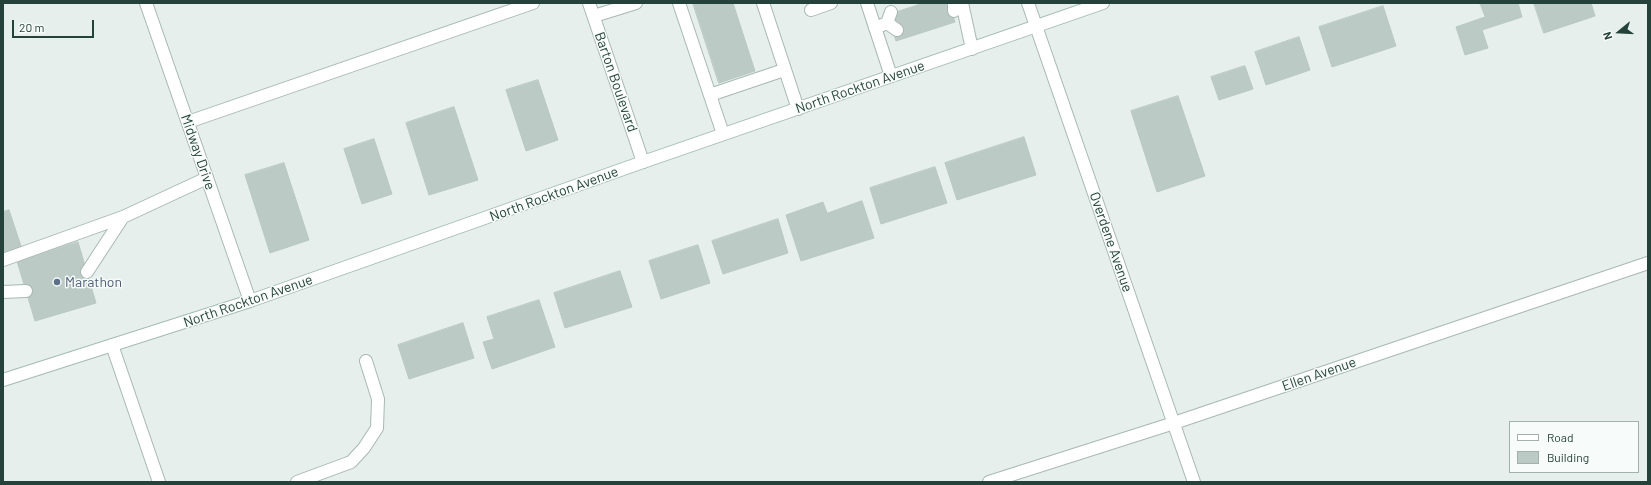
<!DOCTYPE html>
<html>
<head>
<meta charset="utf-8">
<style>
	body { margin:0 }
	#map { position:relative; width:1651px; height:485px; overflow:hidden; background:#e6efeb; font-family:Barlow,sans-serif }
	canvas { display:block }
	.frame { position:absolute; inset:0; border:4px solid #24423a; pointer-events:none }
	.legend { position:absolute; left:1509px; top:421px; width:130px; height:52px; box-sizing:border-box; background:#f7fbf9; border:1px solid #a3b1ad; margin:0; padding:5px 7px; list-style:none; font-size:12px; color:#24423a }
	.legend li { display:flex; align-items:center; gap:8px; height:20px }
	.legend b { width:20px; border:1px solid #a3b1ad }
	.north { position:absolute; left:1599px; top:12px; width:40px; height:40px; -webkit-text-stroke:3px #f7fbf9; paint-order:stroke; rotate:252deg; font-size:11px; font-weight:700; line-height:16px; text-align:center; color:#24423a }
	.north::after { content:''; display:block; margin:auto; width:14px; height:18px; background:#24423a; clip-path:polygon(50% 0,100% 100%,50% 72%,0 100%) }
	.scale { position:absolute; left:12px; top:20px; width:82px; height:18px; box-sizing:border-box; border:2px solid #24423a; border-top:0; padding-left:5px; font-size:12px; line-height:14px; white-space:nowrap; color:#24423a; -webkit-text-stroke:3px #f7fbf9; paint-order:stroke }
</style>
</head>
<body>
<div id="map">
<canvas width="1651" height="485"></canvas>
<div class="frame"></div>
<ul class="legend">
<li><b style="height:5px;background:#fff"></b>Road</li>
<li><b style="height:11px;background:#bbcac4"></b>Building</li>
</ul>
<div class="north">N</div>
<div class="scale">20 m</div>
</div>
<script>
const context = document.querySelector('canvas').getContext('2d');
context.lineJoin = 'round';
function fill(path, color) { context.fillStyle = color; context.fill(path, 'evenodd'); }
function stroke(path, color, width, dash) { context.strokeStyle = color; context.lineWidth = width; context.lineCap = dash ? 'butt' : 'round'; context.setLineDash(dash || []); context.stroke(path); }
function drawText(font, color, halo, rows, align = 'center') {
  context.font = font + ' Barlow,sans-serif'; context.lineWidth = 3; context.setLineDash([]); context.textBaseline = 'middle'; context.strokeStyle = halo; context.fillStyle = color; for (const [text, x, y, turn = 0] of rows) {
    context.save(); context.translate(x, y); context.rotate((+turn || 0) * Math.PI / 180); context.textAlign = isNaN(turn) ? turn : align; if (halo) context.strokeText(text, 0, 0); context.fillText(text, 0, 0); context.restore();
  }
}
const building = new Path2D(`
	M693,3H733L755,71L719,83Z
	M924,3H949L955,22L896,41L888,15Z
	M1480,3H1518L1522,17L1482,30L1488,48L1465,55L1456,27L1485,17Z
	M1534,3H1591L1595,16L1544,33Z
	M1383,6L1396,46L1332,67L1319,27Z
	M1299,37L1310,70L1266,85L1255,52Z
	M1245,66L1253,89L1219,100L1211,77Z
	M538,80L558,140L526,151L506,90Z
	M1178,96L1205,176L1157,192L1131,111Z
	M454,107L478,180L429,195L406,123Z
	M1024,137L1036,175L957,200L945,163Z
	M374,139L392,194L362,204L344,149Z
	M284,163L309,240L270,253L245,175Z
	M935,167L947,203L881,224L870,188Z
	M862,201L874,238L801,261L786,215L823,202L827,213Z
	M9,210L22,249L3,255V212Z
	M778,219L788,253L723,274L712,241Z
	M78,242L96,303L35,321L17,261Z
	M698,245L710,283L661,299L649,261Z
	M620,271L632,307L565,328L554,293Z
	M539,300L555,347L492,369L483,342L494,339L487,317Z
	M463,323L474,358L409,379L398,345Z`);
const lane = new Path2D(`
	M679,3L723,134
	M763,3L798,109
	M867,3L891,76
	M962,3L972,49
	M811,10L831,3
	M954,11V3
	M594,16L636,3
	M887,23L897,30
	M875,28L887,23L891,12
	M710,95L784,70
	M188,122L533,3
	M3,260L123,217L207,178
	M87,272L123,217
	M3,292L26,291
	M297,482L351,462L364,448L377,428L378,399L366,361`);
const street = new Path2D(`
	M146,3L250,301
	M589,3L643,162
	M1028,3L1194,482
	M112,345L159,482
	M989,482L1174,423L1648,263`);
const secondary = new Path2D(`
	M3,380L250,301L643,162L1103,3`);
const markers = [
	[57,282,4,"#5c6f8a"]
];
const streetNames = [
	["Barton Boulevard",616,82,71],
	["North Rockton Avenue",860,87,-19],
	["Midway Drive",198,152,71],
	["North Rockton Avenue",554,194,-20],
	["Overdene Avenue",1111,242,71],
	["North Rockton Avenue",248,301,-19],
	["Ellen Avenue",1319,374,-19]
];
const serviceNames = [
	["Marathon",65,282]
];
fill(building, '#bbcac4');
stroke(building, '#b8c9c2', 1);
stroke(lane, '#a8b8b2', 14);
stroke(street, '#a8b8b2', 14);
stroke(secondary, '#a4bbb3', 14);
stroke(lane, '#fff', 12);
stroke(street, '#fff', 12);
stroke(secondary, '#fff', 12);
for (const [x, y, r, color] of markers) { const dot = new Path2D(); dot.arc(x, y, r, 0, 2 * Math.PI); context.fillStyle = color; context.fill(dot); stroke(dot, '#f7fbf9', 1.5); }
drawText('14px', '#24423a', '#f7fbf9', streetNames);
drawText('14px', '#4e5e75', '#f7fbf9', serviceNames, 'left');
</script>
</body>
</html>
